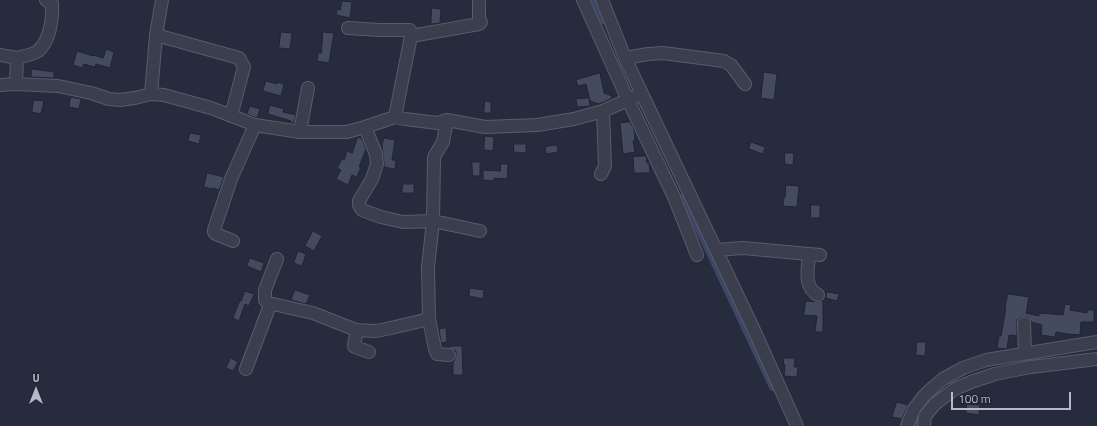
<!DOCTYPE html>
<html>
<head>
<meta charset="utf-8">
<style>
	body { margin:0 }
	#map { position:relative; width:1097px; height:426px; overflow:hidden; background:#262c3d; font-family:"Titillium Web",sans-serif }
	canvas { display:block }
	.north { position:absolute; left:16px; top:370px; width:40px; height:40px; -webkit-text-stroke:3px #1f2332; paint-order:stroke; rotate:0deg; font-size:11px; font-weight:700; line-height:16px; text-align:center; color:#b6bac8 }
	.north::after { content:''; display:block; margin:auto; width:14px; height:18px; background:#b6bac8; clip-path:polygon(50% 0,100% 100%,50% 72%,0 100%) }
	.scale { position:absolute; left:951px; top:392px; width:120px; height:18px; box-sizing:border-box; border:2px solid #b6bac8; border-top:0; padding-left:5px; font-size:12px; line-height:14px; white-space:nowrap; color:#b6bac8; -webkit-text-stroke:3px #1f2332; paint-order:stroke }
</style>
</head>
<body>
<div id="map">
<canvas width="1097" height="426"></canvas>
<div class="north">U</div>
<div class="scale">100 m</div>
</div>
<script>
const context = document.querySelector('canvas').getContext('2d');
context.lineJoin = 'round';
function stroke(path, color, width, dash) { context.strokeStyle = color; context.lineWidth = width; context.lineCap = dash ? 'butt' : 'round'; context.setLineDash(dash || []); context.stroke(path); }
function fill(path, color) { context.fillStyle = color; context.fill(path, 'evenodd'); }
const canal = new Path2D(`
	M595,0L604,20
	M684,197L773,387
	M912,426L936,390`);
const building = new Path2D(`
	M342,1L352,2L350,18L336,15L337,9L340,10Z
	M432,8L441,9L440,23L431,24Z
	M281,32L292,33L290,49L279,48Z
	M323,32L334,33L329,63L317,61L318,53H321Z
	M106,49L114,52L110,68L96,64L95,67L84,64L82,68L73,65L77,51L93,56V55L103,58Z
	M32,69L54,72V78L31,77Z
	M764,72L777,74L774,100L761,98Z
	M600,73L604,93L612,96L611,99L599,104L590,101L586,84L578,86L576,80Z
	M266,81L277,84V82L284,84L281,96L263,91Z
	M71,97L81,99L79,109L69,107Z
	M589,98L590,106L577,107L576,99Z
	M34,100L44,101L41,114L32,112Z
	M485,101L491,102V113H484Z
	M270,105L284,109L283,112L296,115L294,123H290L291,121L268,114Z
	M250,106L260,109L257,118L247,114Z
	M630,122L634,129L635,141H633L635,152L623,154L620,123Z
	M190,133L201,135L199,144L188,141Z
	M485,136L494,137L493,151L484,150Z
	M358,137L362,139L366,149L359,167H361L357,177L352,175L348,185L336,179L341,170L337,168L342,159L344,160L347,151L352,153Z
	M384,138L395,140L392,160H396L395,169L384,167V163L382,146Z
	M751,142L765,147L763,154L749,149Z
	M514,144H526V153L514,152Z
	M557,145L558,152L546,154L545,147Z
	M785,153H794L793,165L785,164Z
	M646,156L647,163H649L650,173H634L633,157Z
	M472,162H480V176H473Z
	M501,164H508L507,179L494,178V181L483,180V170L500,171Z
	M207,173L224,177L219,190L213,188L212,189L204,187Z
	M403,184H414V193H402Z
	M786,185L799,186L797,207L783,206L784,197H785Z
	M811,205H820V218H811Z
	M313,231L322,236L314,251L305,246Z
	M298,251L306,254L302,266L294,263Z
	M250,258L264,263L261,272L247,266Z
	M470,288L484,290L483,299L469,296Z
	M295,290L310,295L306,304L291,300Z
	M245,291L254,294L249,306L245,304L239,321L233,318L240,300L241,301Z
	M827,292L839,294L837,301L826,298Z
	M1008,294L1029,297L1026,313L1039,316V313L1063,315L1065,304L1071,305L1070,310L1087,313V310H1094V322H1081L1080,335L1068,334L1056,332L1055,337L1041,335L1042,325L1031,322L1028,317L1023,316L1020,317L1017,320V336L1009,335L1007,349L997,348L999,336H1001L1006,308H1005Z
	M806,301L818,302L823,301V332H815L817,316L804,315Z
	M446,328L447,342L441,343L439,329Z
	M917,342H926L925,356L916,355Z
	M450,346H462L463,375H453V362L455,359L456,355V351L450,348Z
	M231,358L238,362L233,371L226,368Z
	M784,358H795L794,367H798L797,377L784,376L785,365H784Z
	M897,402L908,405L902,419L892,417Z
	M967,404L980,405L979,415L966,413Z`);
const minor = new Path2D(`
	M583,0L628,100L674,197L697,255
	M602,0L625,58L754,330L797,426
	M348,28L380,30H410L411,36L395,117
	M156,35L239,58L244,67L231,116
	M411,36L479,24L481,22L479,20V2
	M0,55L17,58
	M625,58L648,54L663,53L724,61L731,65L745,84
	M16,84L17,58C24,56 32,55 38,51C50,41 53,18 52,4L46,0
	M0,85L16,84L58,86L91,93L109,99L120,100L135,98L151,94L164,95L211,108L255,125L300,132H347L365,127L395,117L405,119L438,123L447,120L485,127L537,125L574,119L603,111L641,94
	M151,94L156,35L162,0
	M447,120L443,142L434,157L433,221L428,267L429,319L435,349L437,354L449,355
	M365,127L376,154L377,164L372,179L359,201V205L362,210L381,217L403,222L433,221L480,231
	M300,132L308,88
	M601,174L605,166L603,111
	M233,241L216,234L214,232V230L231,179L255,125
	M716,250L743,248L820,255
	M809,254C808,269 803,287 818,295
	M270,305L265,300V290L277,259
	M1024,323L1025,353
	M356,330C357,336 354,340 354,346L355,347L369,352
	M246,369L270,305L273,304L313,313L356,330L376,331L391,328L429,319
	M907,426L914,409L923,397L930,390L943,379L963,368L986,360L1097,342
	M924,426L925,416L935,404L955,389L971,382L995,374L1031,367L1097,359`);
stroke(canal, '#3c4665', 8);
fill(building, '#454b5f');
stroke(building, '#212534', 1);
stroke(minor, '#585c6b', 14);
stroke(minor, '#3a3e4d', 12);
</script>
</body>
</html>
